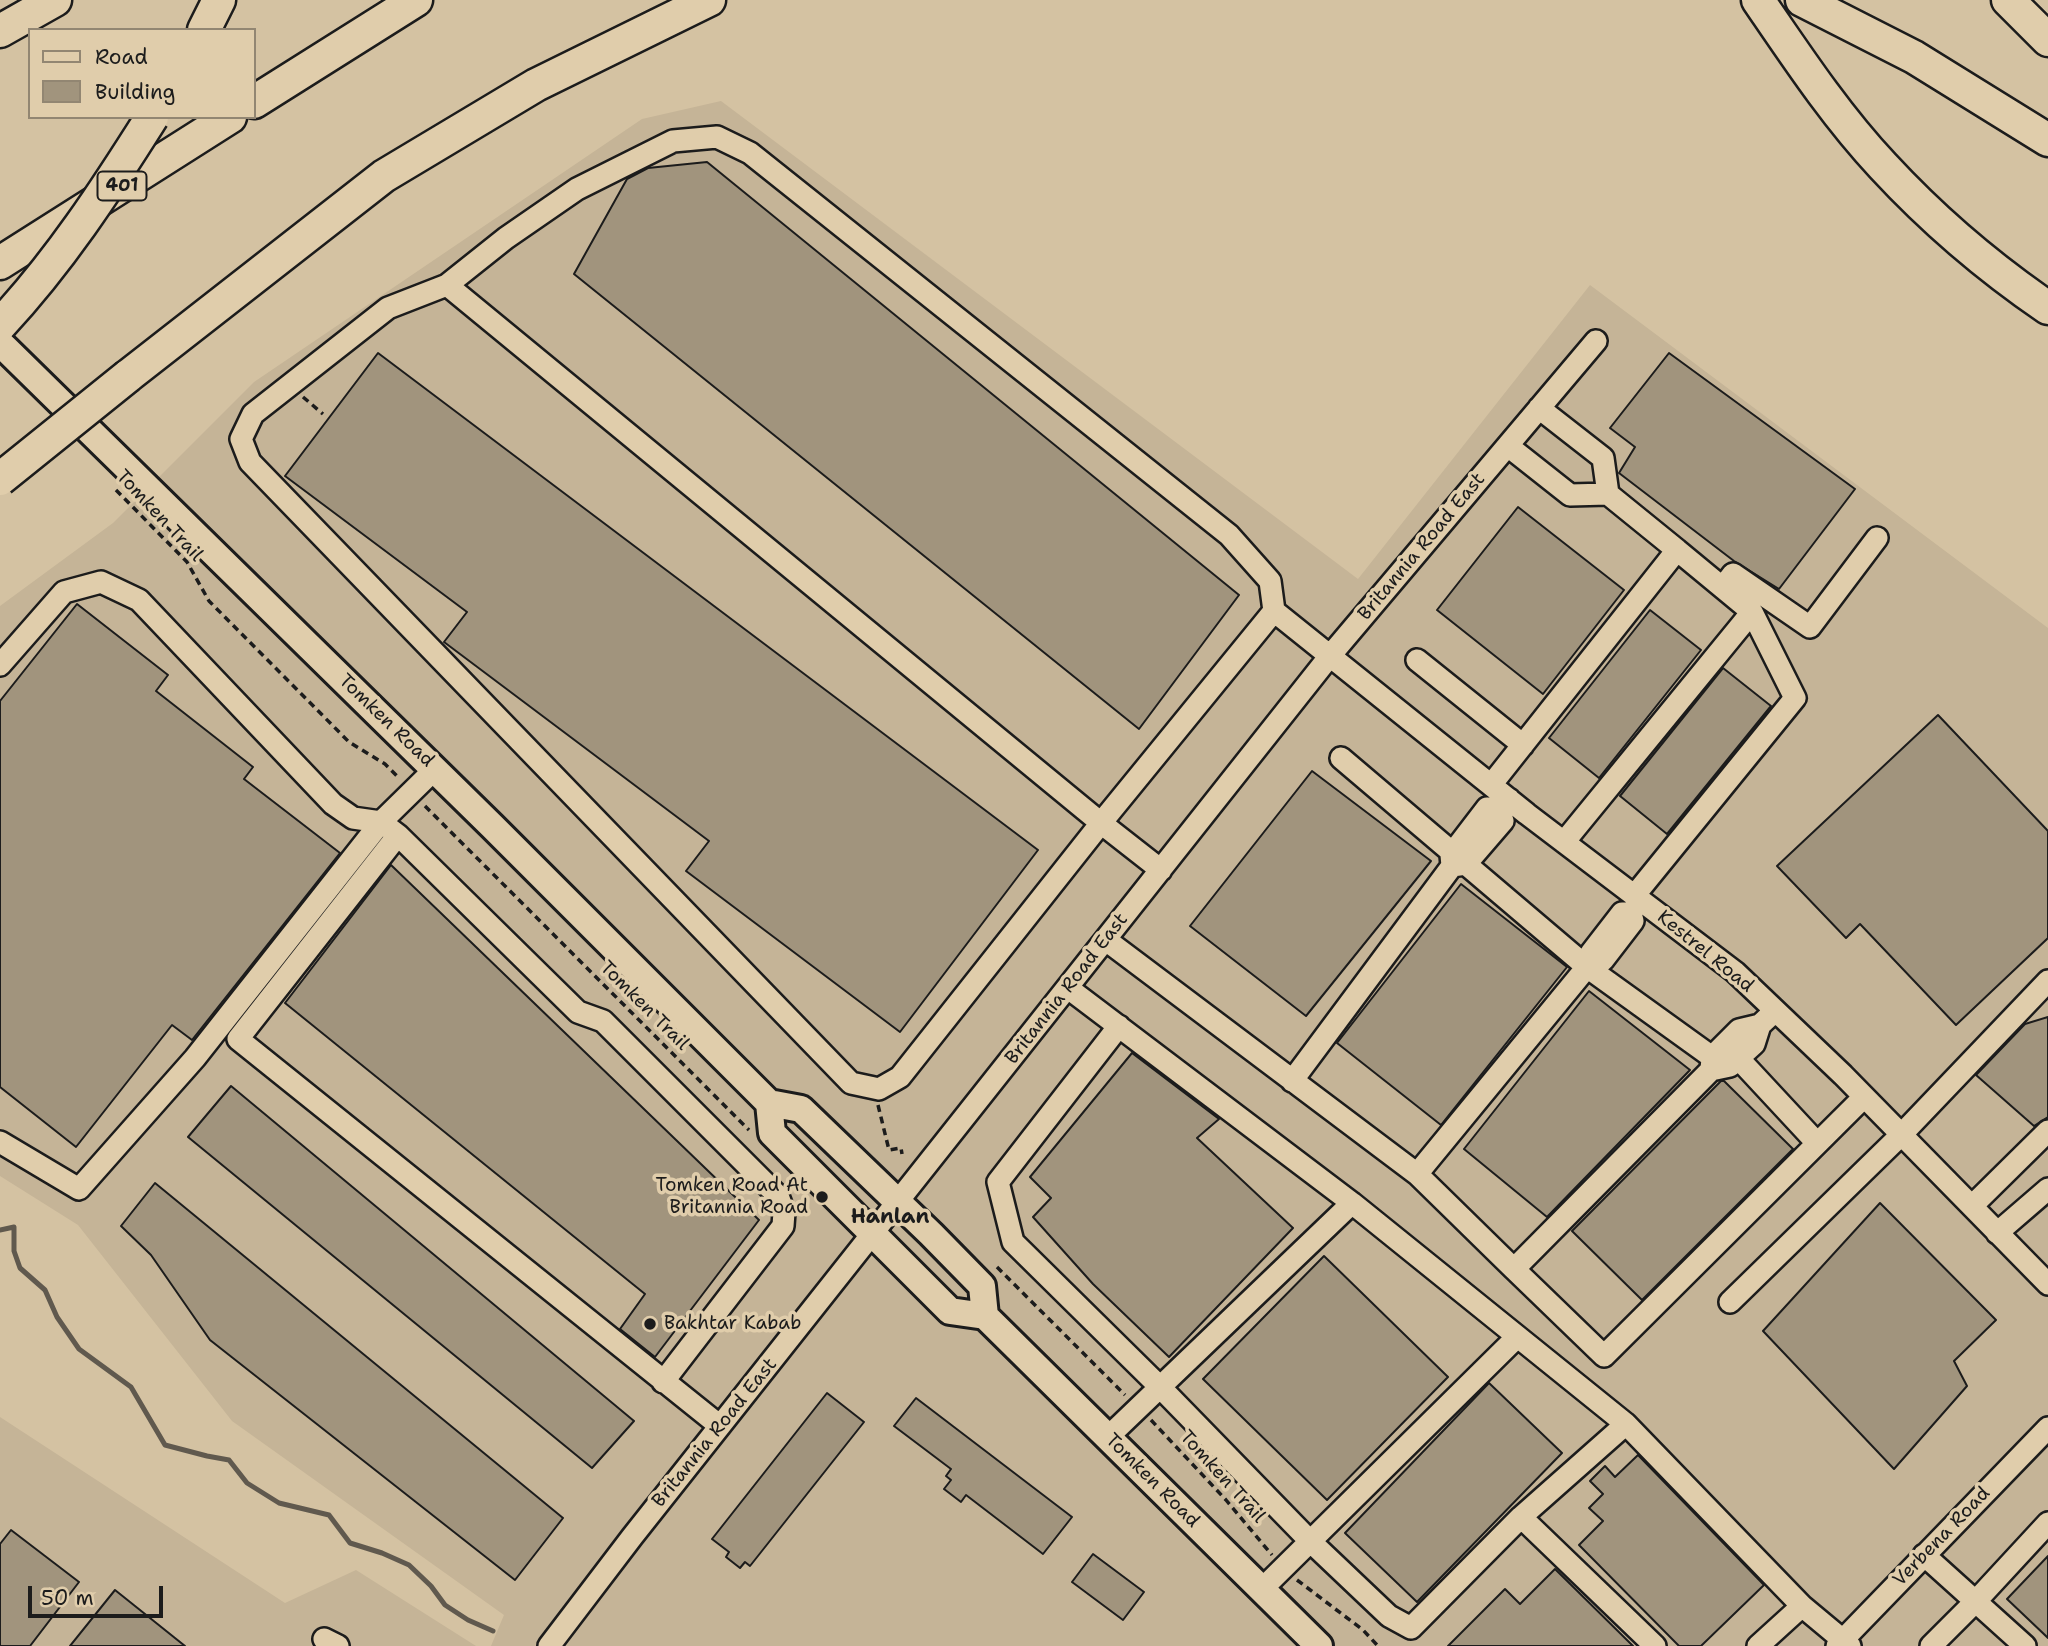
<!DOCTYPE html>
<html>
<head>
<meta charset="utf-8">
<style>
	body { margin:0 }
	#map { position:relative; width:2048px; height:1646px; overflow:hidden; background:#d4c2a2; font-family:"Shantell Sans",sans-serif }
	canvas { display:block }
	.legend { position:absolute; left:28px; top:28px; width:228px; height:91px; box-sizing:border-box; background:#e0cdab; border:2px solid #928672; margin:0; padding:9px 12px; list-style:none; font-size:21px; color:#1c1c1c }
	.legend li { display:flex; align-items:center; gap:14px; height:35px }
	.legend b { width:35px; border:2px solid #928672 }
	.scale { position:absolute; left:28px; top:1586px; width:135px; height:32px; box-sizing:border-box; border:4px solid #1c1c1c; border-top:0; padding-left:9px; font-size:21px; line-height:24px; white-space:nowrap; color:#1c1c1c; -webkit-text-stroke:5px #e0cdab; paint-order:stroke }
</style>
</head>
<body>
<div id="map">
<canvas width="2048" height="1646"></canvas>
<ul class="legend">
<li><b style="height:9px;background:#e0cdab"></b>Road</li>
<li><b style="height:19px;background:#a1947d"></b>Building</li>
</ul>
<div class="scale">50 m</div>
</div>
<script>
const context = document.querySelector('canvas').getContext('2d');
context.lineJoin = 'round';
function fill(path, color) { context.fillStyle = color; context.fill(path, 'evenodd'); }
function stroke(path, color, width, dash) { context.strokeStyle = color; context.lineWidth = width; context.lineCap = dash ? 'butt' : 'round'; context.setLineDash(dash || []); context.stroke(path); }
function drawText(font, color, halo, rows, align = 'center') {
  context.font = font + ' "Shantell Sans",sans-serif'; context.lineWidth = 7; context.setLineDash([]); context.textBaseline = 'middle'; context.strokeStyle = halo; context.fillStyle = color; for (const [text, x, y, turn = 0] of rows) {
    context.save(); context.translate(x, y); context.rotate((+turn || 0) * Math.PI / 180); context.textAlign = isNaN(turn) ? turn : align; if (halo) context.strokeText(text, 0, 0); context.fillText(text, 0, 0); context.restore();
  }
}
const built = new Path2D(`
	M721,101L1358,579L1590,285L2048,628V1646H491L504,1615L232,1421L78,1225L0,1176V606L113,523L254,382L642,119Z
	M0,1417L285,1603L356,1570L476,1646H0Z`);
const stream = new Path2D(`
	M0,1230L14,1227V1251L20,1268L45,1290L57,1317L79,1349L131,1387L165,1445L207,1456L229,1460L247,1483L279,1503L329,1515L350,1543L382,1553L409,1565L431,1586L445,1605L468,1620L493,1631`);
const building = new Path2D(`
	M707,162L1239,595L1139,729L574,274L627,179L648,168Z
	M378,353L1038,850L900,1032L686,871L709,841L444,642L467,612L285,476Z
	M1669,353L1855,489L1779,589L1734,561L1619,473L1635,447L1610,428Z
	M1518,507L1624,590L1543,694L1437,610Z
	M77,604L168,675L156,691L253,767L244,779L340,853L192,1040L172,1025L76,1147L0,1087V701Z
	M1650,610L1701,650L1599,778L1549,738Z
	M1723,668L1771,706L1667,834L1620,796Z
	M1938,715L2048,831V938L1956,1025L1860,924L1846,938L1777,866Z
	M1312,771L1431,861L1306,1016L1190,926Z
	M391,865L759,1220L655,1357L620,1329L645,1294L285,1003Z
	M1461,884L1567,967L1441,1125L1337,1043Z
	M1589,991L1690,1070L1547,1217L1464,1149Z
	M2048,1017V1117L2034,1126L1976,1075L2025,1024Z
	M1132,1053L1219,1119L1197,1138L1293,1228L1169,1357L1093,1284L1033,1217L1051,1198L1030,1177Z
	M1721,1081H1724L1793,1149L1642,1300L1572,1231Z
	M231,1086L634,1421L592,1468L188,1137Z
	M155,1183L563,1518L515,1580L210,1340L151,1255L121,1226Z
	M1880,1203L1996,1320L1954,1361L1967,1386L1894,1469L1763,1331Z
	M1324,1256L1448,1377L1327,1500L1203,1379Z
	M1489,1383L1562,1453L1417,1602L1345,1533Z
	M827,1393L864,1422L750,1566L745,1562L740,1568L726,1557L729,1552L712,1539Z
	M916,1398L1072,1517L1043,1554L966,1495L961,1502L944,1489L951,1480L946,1476L951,1469L894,1426Z
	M1638,1455L1764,1585L1701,1646H1679L1579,1545L1603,1521L1589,1508L1603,1494L1590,1481L1605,1466L1615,1477Z
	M11,1530L79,1582L30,1646H0V1544Z
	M1093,1554L1144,1592L1123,1620L1072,1582Z
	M2048,1556V1638L2007,1599Z
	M1555,1569L1633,1646H1448L1505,1589L1520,1604Z
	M115,1590L185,1646H70Z`);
const path = new Path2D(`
	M303,397L323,414
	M116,490L187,562L209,601L349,742L385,764L398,777
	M425,806L749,1130
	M878,1105L889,1150L901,1148L902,1154
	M997,1267L1125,1395
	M1151,1420L1226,1500L1272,1555
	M1297,1580L1363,1630L1378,1646`);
const minor = new Path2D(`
	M447,285L1101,823L1274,611
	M1508,446L1570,495L1608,494L1603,458L1539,408
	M1608,494L1677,550
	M1723,587L1733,574L1810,627L1877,538
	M1417,660L1523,745
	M0,665L64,592L101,582L139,600L333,804L353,818L381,822L398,835L578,1012L603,1021L778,1196L784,1212L783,1226L663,1382
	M1341,758L1587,967L1591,963L1603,960L1633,921L1631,913H1622L1591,953V963
	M1491,785L1677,550L1752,612L1564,842
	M1499,809L1503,821L1466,864L1452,866L1451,855L1487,808L1499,809L1509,799
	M398,835L238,1039L720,1426
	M1161,870L1101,823L900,1077L879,1089L851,1083L250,462L241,439L253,414L388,308L447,285L506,238L577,189L673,141L717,137L750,153L1229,535L1270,581L1274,611L1527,814L1735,972L1843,1075L2048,1284
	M1634,896L1795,698L1752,612
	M1106,940L1417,1174L1514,1269
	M1068,988L1352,1203L1626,1424
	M1760,1025L1739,1030L1712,1057L1711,1070L1730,1066L1754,1044L1760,1025L1775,1011
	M1119,1026L998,1182L1013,1242L1160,1387L1310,1541L1389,1616L1411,1628L1521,1517L1655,1646
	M1738,1058L1817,1143
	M1711,1070L1514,1269L1604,1356L1864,1097
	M1292,1081L1452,866
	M0,1142L79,1189L195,1058L381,822L435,769
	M1417,1174L1587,967L1712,1057
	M1972,1206L2048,1131
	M1997,1233L2048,1189
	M1730,1302L1901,1135L2048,981
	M1108,1437L1352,1203
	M1521,1517L1626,1424L1802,1606L1850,1646
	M1924,1555L2025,1646
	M1262,1589L1516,1338
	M324,1639L338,1646
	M549,1646L632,1537L1329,657L1596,341
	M1758,1646L1802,1606
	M1837,1646L2048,1428
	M1931,1646L1975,1602L2048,1523`);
const major = new Path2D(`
	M0,343L492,826L769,1103L801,1109L931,1234L982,1286L985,1316
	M769,1103L772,1133L950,1311L985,1316L1319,1646`);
const highway = new Path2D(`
	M1758,0C1797,57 1836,116 1883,166C1932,219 1988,267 2048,308
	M1802,0L1914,57L2048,140
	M2008,0L2048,40
	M204,30L219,0
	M0,31L55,0
	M254,102L416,0
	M0,263L230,117
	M128,376L384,176L536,85L709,0`);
const highwayBridge = new Path2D(`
	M0,325C59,262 106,190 152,117
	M0,479L128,376`);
const markers = [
	[822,1197,7,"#1c1c1c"],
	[650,1324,7,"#1c1c1c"]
];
const shields = [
	[122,186,49]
];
const shieldNames = [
	["401",122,186]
];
const streetNames = [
	["Tomken Trail",159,516,47],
	["Britannia Road East",1422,547,-50],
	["Tomken Road",386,721,44],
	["Kestrel Road",1705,952,39],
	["Britannia Road East",1067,989,-52],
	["Tomken Trail",644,1006,45],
	["Britannia Road East",715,1433,-51],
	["Tomken Trail",1222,1477,48],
	["Tomken Road",1152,1481,45],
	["Verbena Road",1942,1537,-46]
];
const poiNames = [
	["Tomken Road At",808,1186],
	["Britannia Road",808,1208],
	["Bakhtar Kabab",664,1324,"left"]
];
const neighbourhoodNames = [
	["Hanlan",890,1218]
];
fill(built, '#c5b497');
stroke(stream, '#60594e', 5);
fill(building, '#a1947d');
stroke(building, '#1c1c1c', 2);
stroke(minor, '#1c1c1c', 26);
stroke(major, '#1c1c1c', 32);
stroke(highway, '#1c1c1c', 37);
stroke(path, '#1c1c1c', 3.5, [7, 5]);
stroke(minor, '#e0cdab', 21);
stroke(major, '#e0cdab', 26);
stroke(highway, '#e0cdab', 32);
stroke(highwayBridge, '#1c1c1c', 37, []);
stroke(highwayBridge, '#e0cdab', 32);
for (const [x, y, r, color] of markers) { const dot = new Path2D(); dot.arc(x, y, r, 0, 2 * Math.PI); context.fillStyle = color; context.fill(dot); stroke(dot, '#e0cdab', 2.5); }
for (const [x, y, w] of shields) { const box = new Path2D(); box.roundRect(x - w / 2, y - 14.5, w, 29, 5); context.fillStyle = '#e0cdab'; context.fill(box); stroke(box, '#1c1c1c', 2); }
drawText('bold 18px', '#1c1c1c', null, shieldNames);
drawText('19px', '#1c1c1c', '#e0cdab', streetNames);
drawText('19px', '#1c1c1c', '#e0cdab', poiNames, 'right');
drawText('bold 21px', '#1c1c1c', '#e0cdab', neighbourhoodNames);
</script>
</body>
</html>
